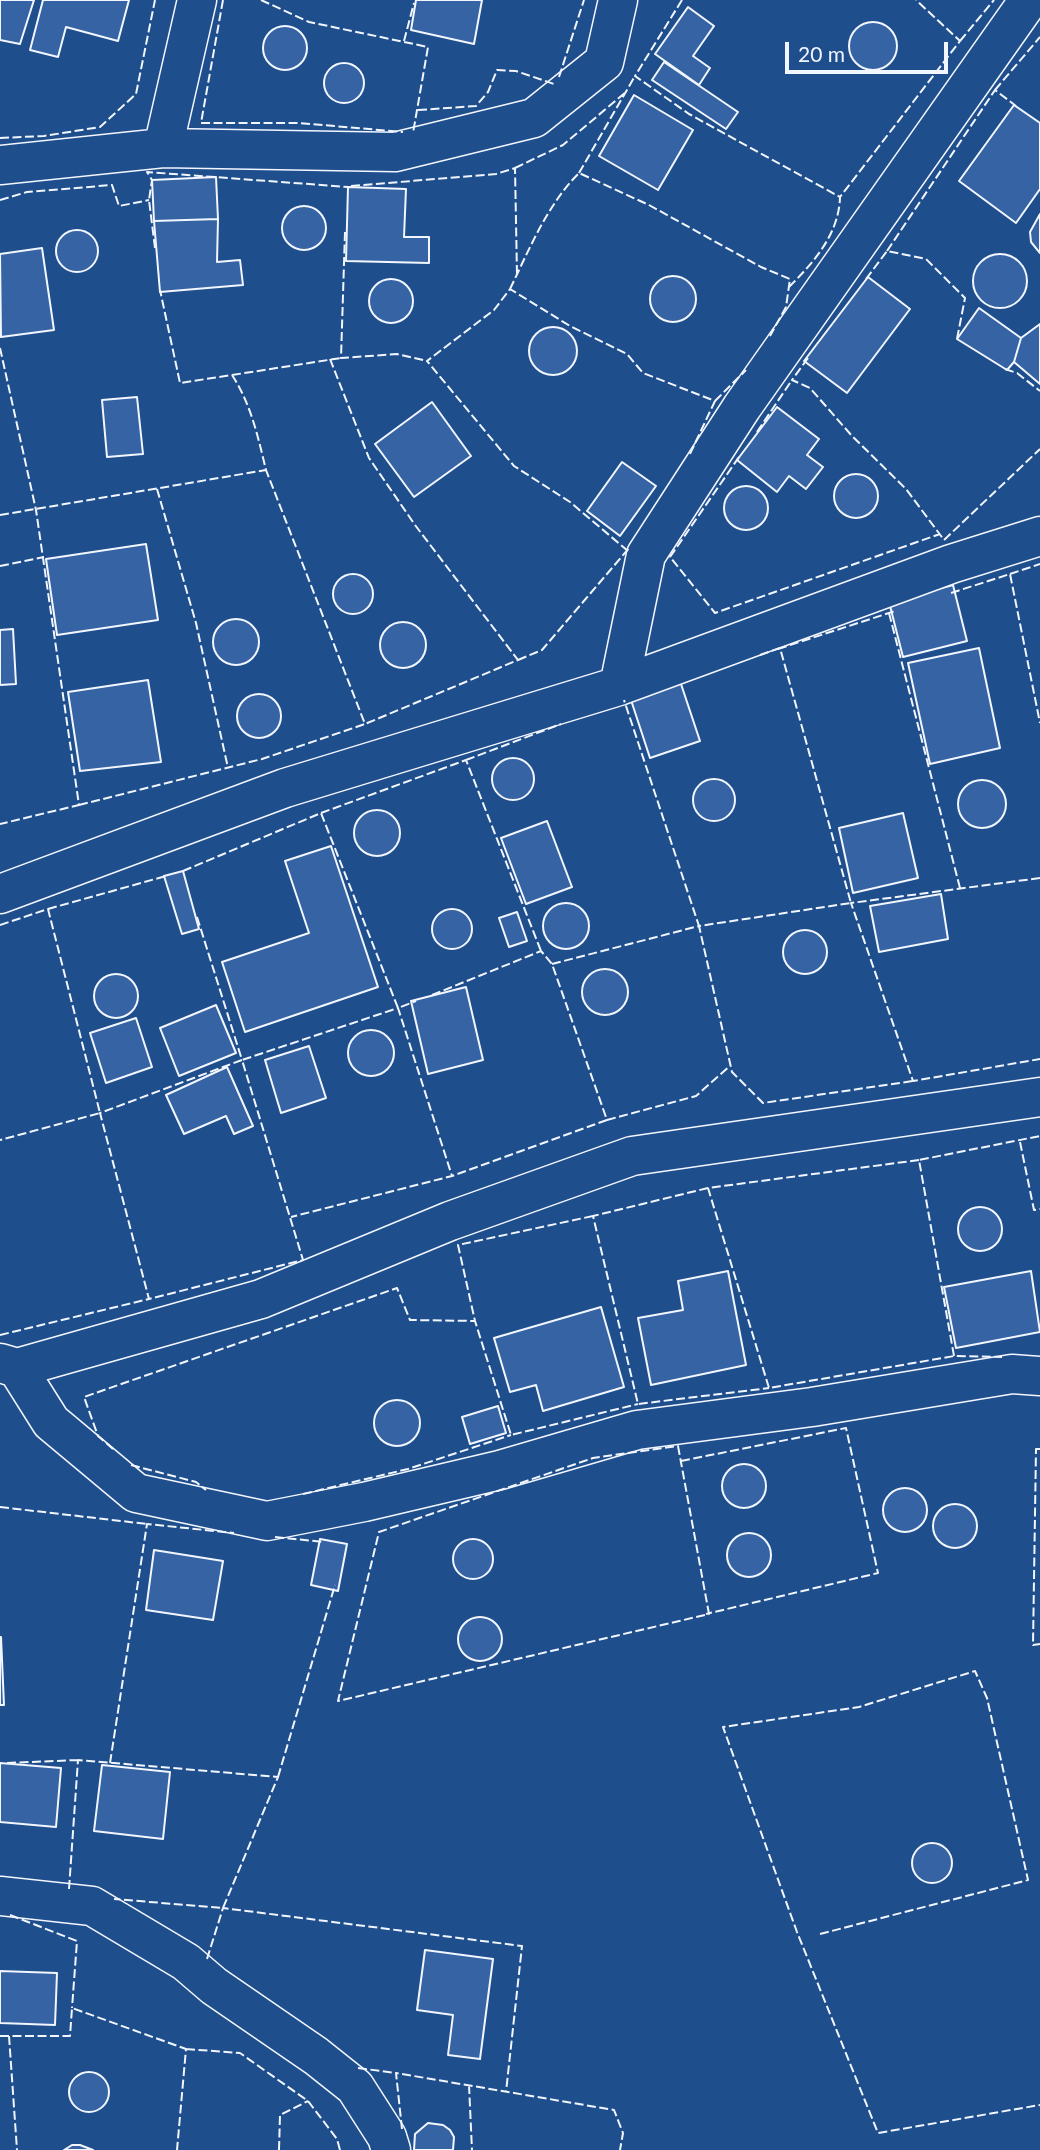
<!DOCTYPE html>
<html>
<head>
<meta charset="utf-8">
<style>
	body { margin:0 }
	#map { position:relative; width:1040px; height:2150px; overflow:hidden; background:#1f4e8c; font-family:Lato,sans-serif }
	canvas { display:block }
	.scale { position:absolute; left:785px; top:42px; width:163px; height:32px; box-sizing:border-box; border:4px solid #f2f6ff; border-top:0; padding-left:9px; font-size:21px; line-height:24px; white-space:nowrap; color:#f2f6ff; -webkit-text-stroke:5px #1f4e8c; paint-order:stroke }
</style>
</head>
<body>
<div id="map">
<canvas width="1040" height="2150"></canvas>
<div class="scale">20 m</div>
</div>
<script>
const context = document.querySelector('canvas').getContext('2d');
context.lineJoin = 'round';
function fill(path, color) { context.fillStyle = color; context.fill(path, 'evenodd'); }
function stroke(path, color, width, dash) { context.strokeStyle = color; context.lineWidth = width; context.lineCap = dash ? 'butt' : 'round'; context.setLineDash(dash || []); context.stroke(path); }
const building = new Path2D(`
	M0,0H34L20,44L0,40Z
	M43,0H129L118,41L66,27L58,57L30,50Z
	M416,0H482L474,44L411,30Z
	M688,7L714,26L693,56L710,68L699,85L655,54Z
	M849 46a24 24 0 1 1 48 0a24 24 0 1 1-48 0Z
	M263 48a22 22 0 1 1 44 0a22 22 0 1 1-44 0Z
	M664,62L738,112L726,129L652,80Z
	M324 83a20 20 0 1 1 40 0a20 20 0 1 1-40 0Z
	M634,95L693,130L658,190L599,156Z
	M1014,105L1040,123V189L1016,223L959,181Z
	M216,177L218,219L154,221L152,180Z
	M348,187L406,189L404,237H429V263L346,261Z
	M282 228a22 22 0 1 1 44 0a22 22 0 1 1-44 0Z
	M1040,214V253L1031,242L1030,232Z
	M218,219L217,262L240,260L243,285L160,292L154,221Z
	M56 251a21 21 0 1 1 42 0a21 21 0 1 1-42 0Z
	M42,248L54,330L1,337L0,254Z
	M973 281a27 27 0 1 1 54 0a27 27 0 1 1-54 0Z
	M650 299a23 23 0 1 1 46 0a23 23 0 1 1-46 0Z
	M868,277L910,309L847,393L804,361Z
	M369 301a22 22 0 1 1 44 0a22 22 0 1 1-44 0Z
	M979,308L1021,338L1014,362L1007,370L957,339Z
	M1040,324V384L1014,362L1021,338Z
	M529 351a24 24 0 1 1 48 0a24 24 0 1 1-48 0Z
	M137,397L143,454L107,457L102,400Z
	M432,402L471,456L414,497L375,444Z
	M777,407L819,439L807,455L823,467L806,489L789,476L777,492L737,460Z
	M622,462L656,486L620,536L587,511Z
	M834 496a22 22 0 1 1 44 0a22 22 0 1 1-44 0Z
	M724 508a22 22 0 1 1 44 0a22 22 0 1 1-44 0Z
	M146,544L158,620L57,635L46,559Z
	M333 594a20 20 0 1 1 40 0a20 20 0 1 1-40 0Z
	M953,585L967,641L903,657L889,602Z
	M213 642a23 23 0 1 1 46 0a23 23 0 1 1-46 0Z
	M380 645a23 23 0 1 1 46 0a23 23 0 1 1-46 0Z
	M13,629L16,684L0,685V630Z
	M979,648L1000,748L930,764L908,663Z
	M148,680L161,762L80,771L68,692Z
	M680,681L700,741L650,758L630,697Z
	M237 716a22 22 0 1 1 44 0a22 22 0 1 1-44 0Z
	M492 779a21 21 0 1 1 42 0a21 21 0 1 1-42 0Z
	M693 800a21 21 0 1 1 42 0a21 21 0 1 1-42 0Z
	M958 804a24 24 0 1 1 48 0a24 24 0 1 1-48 0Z
	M354 833a23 23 0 1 1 46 0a23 23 0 1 1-46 0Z
	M903,813L918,878L853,893L839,828Z
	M547,821L572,887L526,904L501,838Z
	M331,846L378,987L245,1032L222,962L309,933L285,861Z
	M183,871L199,929L182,934L164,876Z
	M941,894L948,939L879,952L870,906Z
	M543 926a23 23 0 1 1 46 0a23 23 0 1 1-46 0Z
	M432 929a20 20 0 1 1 40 0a20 20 0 1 1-40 0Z
	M517,912L527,941L509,947L499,918Z
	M783 952a22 22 0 1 1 44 0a22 22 0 1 1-44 0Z
	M582 992a23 23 0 1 1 46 0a23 23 0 1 1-46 0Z
	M94 996a22 22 0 1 1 44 0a22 22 0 1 1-44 0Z
	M466,987L483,1060L428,1074L411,1001Z
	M216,1005L236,1053L179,1076L160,1028Z
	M136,1018L152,1067L106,1083L90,1033Z
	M348 1053a23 23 0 1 1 46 0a23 23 0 1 1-46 0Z
	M309,1046L326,1098L281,1113L265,1060Z
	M227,1067L253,1126L234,1134L226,1116L184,1134L166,1095Z
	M958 1229a22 22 0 1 1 44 0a22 22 0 1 1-44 0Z
	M728,1271L746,1365L651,1385L638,1318L683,1310L678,1281Z
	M1031,1271L1040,1332L956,1348L944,1287Z
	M601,1307L624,1387L543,1411L536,1385L510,1392L494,1338Z
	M374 1423a23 23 0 1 1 46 0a23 23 0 1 1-46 0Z
	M498,1406L506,1433L470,1444L462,1417Z
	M722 1486a22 22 0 1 1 44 0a22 22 0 1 1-44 0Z
	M883 1510a22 22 0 1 1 44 0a22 22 0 1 1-44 0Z
	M933 1526a22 22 0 1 1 44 0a22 22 0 1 1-44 0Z
	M727 1555a22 22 0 1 1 44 0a22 22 0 1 1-44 0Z
	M453 1559a20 20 0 1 1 40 0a20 20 0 1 1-40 0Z
	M320,1539L347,1544L338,1591L311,1585Z
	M154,1550L223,1561L213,1620L146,1610Z
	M458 1639a22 22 0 1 1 44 0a22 22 0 1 1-44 0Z
	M1,1637L4,1705H0V1637Z
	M0,1763L61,1768L56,1827L0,1822Z
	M102,1765L170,1772L163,1839L94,1831Z
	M912 1863a20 20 0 1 1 40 0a20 20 0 1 1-40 0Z
	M425,1950L493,1959L480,2059L448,2055L453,2015L417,2010Z
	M0,1971L57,1973L55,2025L0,2023Z
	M69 2092a20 20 0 1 1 40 0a20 20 0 1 1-40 0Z
	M428,2123L443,2125L450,2130L454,2137L453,2150H414L415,2134Z
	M72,2145H80L93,2150H64Z`);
const minor = new Path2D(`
	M163,148L395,152L534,118L604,62L618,0
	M0,165L163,148L197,0
	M619,686L951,564L1040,536
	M0,894L285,788L619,686L646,555L742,407L1029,0
	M0,1363L17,1368L51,1422L136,1493L267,1521L364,1502L500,1470L637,1430L812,1407L1012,1374L1040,1376
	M17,1368L261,1299L450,1221L632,1156L1040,1097
	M0,1896L92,1906L186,1962L214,1986L316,2056L355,2087L387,2137L391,2150`);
const fence = new Path2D(`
	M223,0L201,123H299L403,132
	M261,0L309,22L428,47L413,133
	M682,0L635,76L689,114L840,197
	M404,41L414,3
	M960,41L994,0
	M559,77L584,0
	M995,90L1040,37
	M418,110L476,106L488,92L497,70L516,71L554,84
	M0,138L44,136L100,127L136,94L155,0
	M515,168L563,145L626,92
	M579,173L635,76
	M351,186L496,174L515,168L517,275
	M0,200L27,192L112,185L119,206L149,200
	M345,232L341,358L397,354L427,361
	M155,248L149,200L152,180L147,172L348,187
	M887,251L995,90L1016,106
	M866,279L887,251L926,259L965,298L957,339
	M789,287C814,262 839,234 840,197L960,41L916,0
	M510,289C529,250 547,205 579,173L649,205L761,267L790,279L786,307L770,336
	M0,348L36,510L79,805L0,824
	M808,358L792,380L810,388L852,436L906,489L944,540L1040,449
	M330,359L369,458L415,525L518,660L365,724
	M1005,369L1017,373L1040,391
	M232,375L341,358
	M715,401L746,370
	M757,432L792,380
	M739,457L670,557L715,613L940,534
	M157,489L196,623L228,768
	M0,515L266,470C258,437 251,404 232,375L180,383L160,290
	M628,551L570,502L514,466L427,361L494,310L510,289L570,326L627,354L643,373L715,401L689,456
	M0,566L44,557
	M1010,574L1040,564
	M951,593L1010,574L1040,723
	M889,613L960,888
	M778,649L895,611
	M760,655L780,648L851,903L699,926L732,1072L763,1103L913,1081
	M518,660L542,650L630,547
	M466,760L561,724
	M79,805L262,759L365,724L266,470
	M321,813L466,760L541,951
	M183,871L321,813L398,1008L416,1001
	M1040,878L851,903L913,1081L1040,1059
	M48,909L166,876
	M197,917L242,1060L100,1113L149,1299L303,1260L242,1060L398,1008L452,1176L291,1217
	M0,925L48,909L100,1113L0,1140
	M552,964L699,926L624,700
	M432,995L541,951L552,964L607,1120L452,1176
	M607,1120L696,1096L731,1065
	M1020,1142L1034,1210L1040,1209
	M919,1160L708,1188L769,1388L954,1356L1002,1357
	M708,1188L593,1216L638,1404L769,1388
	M593,1216L458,1245L475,1321L511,1435L638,1404
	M0,1335L149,1299
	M954,1356L919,1160L1040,1136
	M678,1446L709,1614L338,1701L379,1532L593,1458Z
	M113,1449L98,1436L84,1397L397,1288L410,1320L475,1321
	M1040,1449H1036L1033,1645L1040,1644
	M681,1461L846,1428L878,1573L706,1614
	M131,1465L196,1482L206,1490
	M303,1494L408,1469L511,1435
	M0,1507L147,1524
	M275,1537L324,1542
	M7,1763L78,1760
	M110,1763L147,1524L234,1533
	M278,1777L335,1585
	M69,1889L78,1760L278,1777L223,1908L114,1899
	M10,1915L77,1941L72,2008
	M820,1934L1028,1880L987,1698L975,1671L859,1707L723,1727L797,1932L878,2133L1040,2105
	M207,1959L223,1908L522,1946L506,2092
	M0,2036H70L72,2008L186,2049L177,2150
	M9,2036L17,2150
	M186,2049L240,2053L308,2101L337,2139L340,2150
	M358,2068L396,2073
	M469,2085L472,2150
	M402,2129L396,2073L614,2110L623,2133L620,2150
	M279,2150L280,2115L308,2101`);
fill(building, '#3563a3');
stroke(building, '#f2f6ff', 2);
stroke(minor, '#f2f6ff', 41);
stroke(minor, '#1f4e8c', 38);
stroke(fence, '#f2f6ff', 2, [9, 3.5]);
</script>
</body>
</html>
